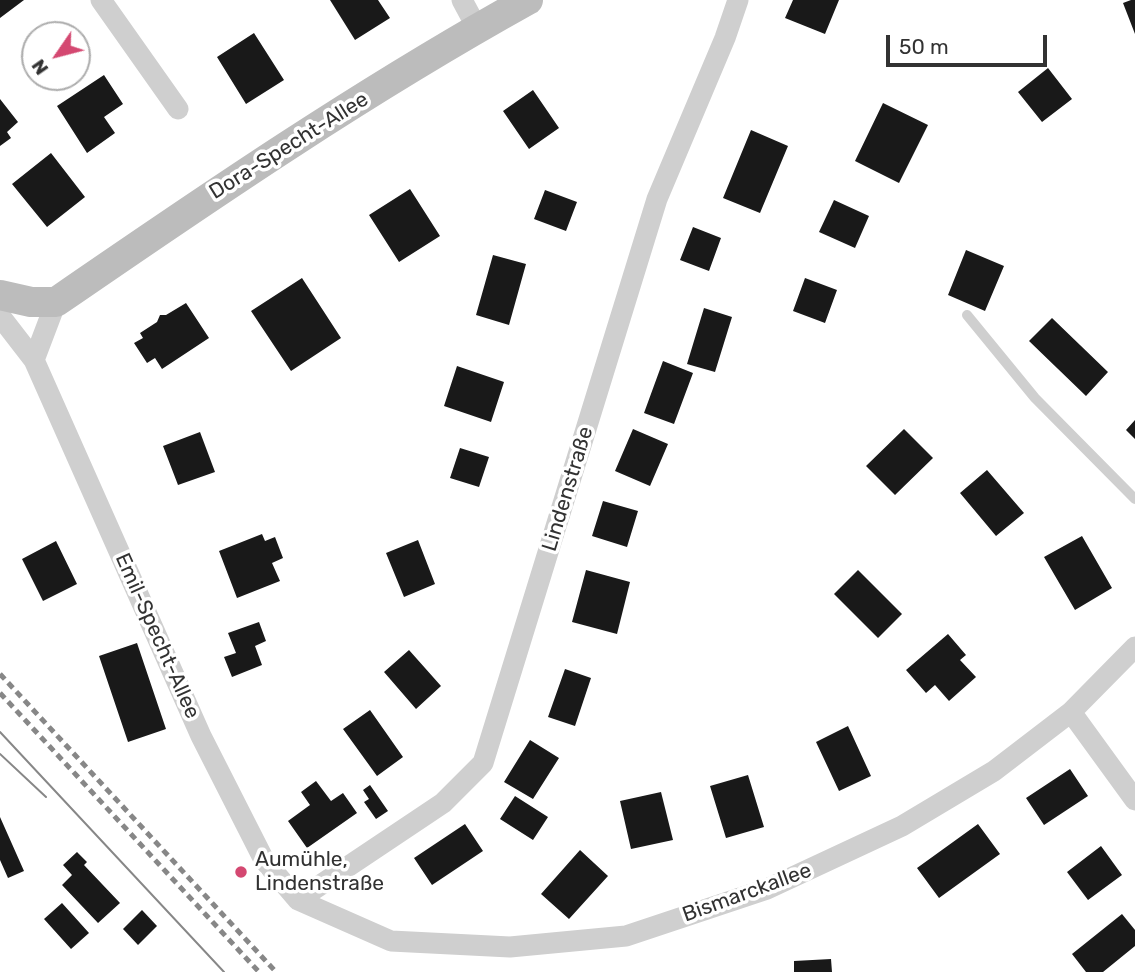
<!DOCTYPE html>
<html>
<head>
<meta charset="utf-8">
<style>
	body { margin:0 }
	#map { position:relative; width:1135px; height:972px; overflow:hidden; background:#fff; font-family:Rubik,sans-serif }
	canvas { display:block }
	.north { position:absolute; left:21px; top:21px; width:70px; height:70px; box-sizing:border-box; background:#fff; border:2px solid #adadad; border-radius:50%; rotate:235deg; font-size:19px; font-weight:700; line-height:28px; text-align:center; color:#323232 }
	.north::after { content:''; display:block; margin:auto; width:24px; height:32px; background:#d44871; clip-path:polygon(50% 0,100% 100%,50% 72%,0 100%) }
	.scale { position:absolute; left:886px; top:35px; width:161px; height:32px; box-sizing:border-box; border:4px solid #323232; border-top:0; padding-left:9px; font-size:21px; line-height:24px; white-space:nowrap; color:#323232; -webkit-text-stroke:5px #fff; paint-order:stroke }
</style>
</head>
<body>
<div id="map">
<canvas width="1135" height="972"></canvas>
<div class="north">N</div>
<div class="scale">50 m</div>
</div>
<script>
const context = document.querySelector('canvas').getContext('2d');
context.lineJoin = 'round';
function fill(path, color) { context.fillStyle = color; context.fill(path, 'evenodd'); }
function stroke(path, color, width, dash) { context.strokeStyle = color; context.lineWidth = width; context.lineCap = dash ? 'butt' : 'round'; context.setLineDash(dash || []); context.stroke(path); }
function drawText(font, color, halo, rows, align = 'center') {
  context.font = font + ' Rubik,sans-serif'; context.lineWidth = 7; context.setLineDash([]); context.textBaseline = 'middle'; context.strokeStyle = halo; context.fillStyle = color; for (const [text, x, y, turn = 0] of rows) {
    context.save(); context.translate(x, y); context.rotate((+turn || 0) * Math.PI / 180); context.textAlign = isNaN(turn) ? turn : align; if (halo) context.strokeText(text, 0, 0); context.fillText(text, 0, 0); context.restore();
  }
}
const building = new Path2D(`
	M0,0H24L0,18Z
	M330,0H378L390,18L355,40Z
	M793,0H839L825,34L785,18Z
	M1131,0H1135V34L1123,3Z
	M254,33L284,80L246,104L217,57Z
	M1048,68L1072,99L1042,122L1018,92Z
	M104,75L123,104L104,117L115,133L87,153L57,106Z
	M533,90L559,128L529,149L503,111Z
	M0,99L18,122L7,132L11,138L0,146Z
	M883,103L928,125L899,183L855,161Z
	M751,130L788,146L760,213L723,198Z
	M51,153L85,197L47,227L12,184Z
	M410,189L440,236L399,262L369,215Z
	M545,190L577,202L566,231L534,219Z
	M834,200L869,216L855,248L819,232Z
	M693,227L721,238L709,271L680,260Z
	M966,250L1004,266L985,311L948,295Z
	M493,255L526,264L509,325L476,315Z
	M302,278L341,338L291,371L251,311Z
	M805,278L837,290L825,323L793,311Z
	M186,303L209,338L162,369L155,358L147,363L134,343L143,338L140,333L157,322L160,315H166Z
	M704,308L732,317L715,372L687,364Z
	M1052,318L1108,372L1086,396L1029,341Z
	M663,361L693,373L674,424L644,413Z
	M457,366L504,382L491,422L444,406Z
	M1135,420V439L1126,430Z
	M633,429L668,444L650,486L615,471Z
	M904,429L933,458L895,495L866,466Z
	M200,432L215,472L178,485L163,446Z
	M460,448L489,457L479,487L450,478Z
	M987,470L1024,513L996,536L960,493Z
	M603,501L638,511L627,547L592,536Z
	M262,534L265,541L275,537L283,558L272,563L280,581L237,598L219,551Z
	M1082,536L1112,588L1075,610L1044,557Z
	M418,540L435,584L404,597L386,553Z
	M56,541L77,584L43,601L22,559Z
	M586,570L630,582L617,634L572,622Z
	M858,570L902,614L878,638L834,594Z
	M259,622L266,641L255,646L262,665L232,677L224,657L236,653L228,633Z
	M948,634L966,655L960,660L976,677L949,701L935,685L926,693L906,670Z
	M137,643L166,729L128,742L99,656Z
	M409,650L441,686L416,709L384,672Z
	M565,669L591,678L575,726L548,717Z
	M370,710L403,757L377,776L343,729Z
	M848,726L871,776L839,791L816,742Z
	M530,740L559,758L533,799L504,782Z
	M1070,769L1088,796L1044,825L1026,798Z
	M748,775L764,827L726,838L710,786Z
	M316,781L331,801L343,793L357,813L307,848L288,821L310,805L301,792Z
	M370,785L388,811L376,819L364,802L369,799L363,790Z
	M661,792L673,840L631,849L620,801Z
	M515,796L548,817L533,840L500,819Z
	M0,817L24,871L8,878L0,860Z
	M465,824L483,851L432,885L414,858Z
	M978,824L1000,854L939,898L917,868Z
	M1101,846L1122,875L1088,900L1067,872Z
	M580,850L608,876L569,919L541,894Z
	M77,852L87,862L84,865L120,903L98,923L62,885L72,875L63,865Z
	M62,903L89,933L71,949L44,919Z
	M142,910L157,926L138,945L123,929Z
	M1122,914L1135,930V946L1103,972H1086L1072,954Z
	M831,959L832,972H794V961Z`);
const lane = new Path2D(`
	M967,315L1035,398L1135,499`);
const street = new Path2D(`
	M101,0L178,109
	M462,0L477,28
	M0,316L34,360L201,736L264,860L298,900L391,941L510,947L626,936L767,889L902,826L994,771L1071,712L1135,647
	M34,360L56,302
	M1071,712L1135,800
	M298,900L443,803L483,763L657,199L725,38L738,0`);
const secondary = new Path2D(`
	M0,295L31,302H56C210,196 364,91 528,0`);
const tram = new Path2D(`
	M0,732L224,972
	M0,754L46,797`);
const rail = new Path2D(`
	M0,674L276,972
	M0,693L259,972`);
const markers = [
	[241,872,7,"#d44871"]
];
const streetNames = [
	["Dora-Specht-Allee",289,146,-32],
	["Lindenstraße",568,489,-73],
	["Emil-Specht-Allee",157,636,66],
	["Bismarckallee",747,893,-20]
];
const poiNames = [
	["Aumühle,",255,860],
	["Lindenstraße",255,884]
];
fill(building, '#191919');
stroke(lane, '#cfcfcf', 10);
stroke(street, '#cfcfcf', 21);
stroke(secondary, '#bcbcbc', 30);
stroke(tram, '#878787', 2);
stroke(rail, '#878787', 5, [7, 5]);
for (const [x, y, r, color] of markers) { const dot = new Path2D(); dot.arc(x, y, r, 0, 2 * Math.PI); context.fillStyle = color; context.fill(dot); stroke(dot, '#fff', 2.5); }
drawText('21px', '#323232', '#fff', streetNames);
drawText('21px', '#323232', '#fff', poiNames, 'left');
</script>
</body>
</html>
